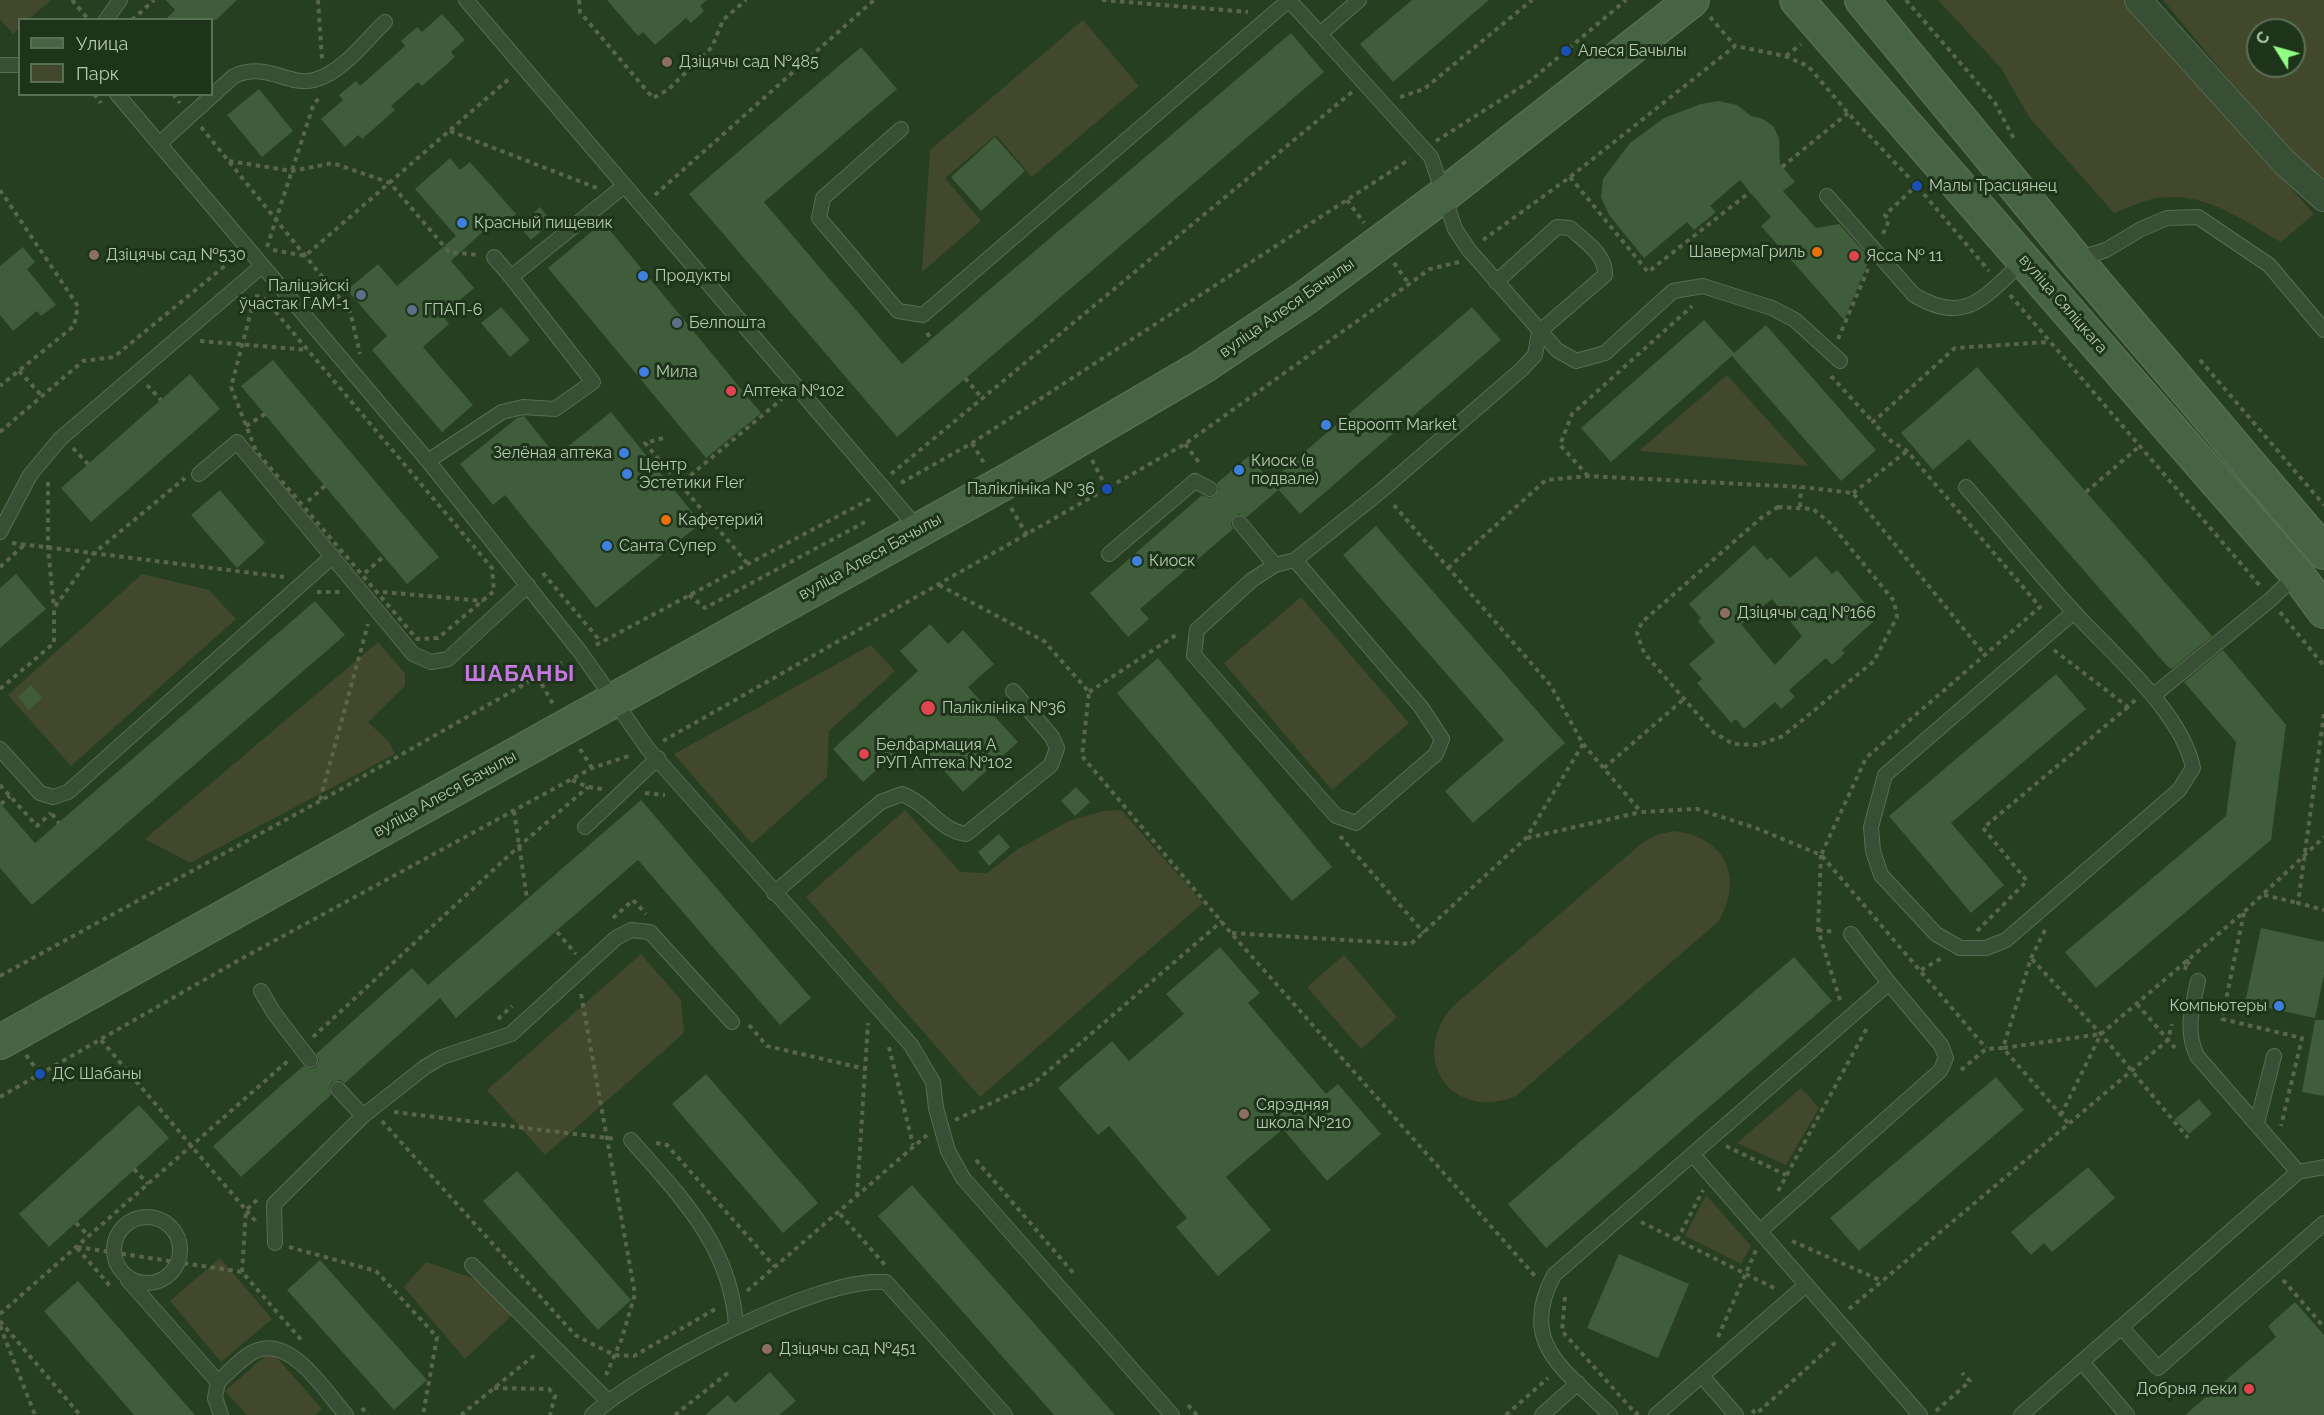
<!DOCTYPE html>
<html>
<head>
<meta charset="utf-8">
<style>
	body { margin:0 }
	#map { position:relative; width:2324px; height:1415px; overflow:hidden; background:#263f21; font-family:Raleway,sans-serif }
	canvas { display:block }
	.legend { position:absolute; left:18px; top:18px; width:195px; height:78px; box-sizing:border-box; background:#1e341a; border:2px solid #5a7056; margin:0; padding:8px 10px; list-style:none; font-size:18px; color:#b4cab1 }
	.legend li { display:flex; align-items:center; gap:12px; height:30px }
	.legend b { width:30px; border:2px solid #5a7056 }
	.north { position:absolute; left:2246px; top:18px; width:60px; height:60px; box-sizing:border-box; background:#1e341a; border:2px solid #5a7056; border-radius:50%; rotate:307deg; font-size:16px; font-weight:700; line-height:24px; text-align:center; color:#b4cab1 }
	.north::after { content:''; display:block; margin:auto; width:21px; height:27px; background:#90ff82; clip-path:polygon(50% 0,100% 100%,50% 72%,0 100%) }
</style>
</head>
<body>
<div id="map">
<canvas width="2324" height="1415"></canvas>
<ul class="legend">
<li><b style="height:8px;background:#466343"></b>Улица</li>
<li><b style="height:16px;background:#42482b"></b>Парк</li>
</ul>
<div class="north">С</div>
</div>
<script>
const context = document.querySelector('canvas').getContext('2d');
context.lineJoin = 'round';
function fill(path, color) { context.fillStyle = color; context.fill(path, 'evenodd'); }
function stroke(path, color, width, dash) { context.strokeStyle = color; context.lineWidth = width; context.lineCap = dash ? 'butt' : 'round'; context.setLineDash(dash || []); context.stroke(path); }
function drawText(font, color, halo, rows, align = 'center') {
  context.font = font + ' Raleway,sans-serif'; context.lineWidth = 6; context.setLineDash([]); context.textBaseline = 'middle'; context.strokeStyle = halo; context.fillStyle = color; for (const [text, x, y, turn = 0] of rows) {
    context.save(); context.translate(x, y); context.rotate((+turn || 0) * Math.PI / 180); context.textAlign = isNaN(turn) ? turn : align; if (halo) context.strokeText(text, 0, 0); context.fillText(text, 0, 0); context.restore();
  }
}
const green = new Path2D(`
	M0,0H51L29,19L20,20L19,28L13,34L0,19Z
	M1938,0H2123L2314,214L2281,242C2240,219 2208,192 2158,198C2143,200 2128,208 2114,213L2029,117L2001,68Z
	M2163,0H2324V178L2290,153ZM2258,30H2294V66H2258Z
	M1083,20L1139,86L1032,177L996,135L945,178L981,221L922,272L930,150Z
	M1727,375L1809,466L1639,451Z
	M142,574L209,590L236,619L71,766L8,695Z
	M1301,597L1409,723L1332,790L1224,663Z
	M378,642L405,673V686L368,722L389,742L395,754L190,863L145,839Z
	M871,645L895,671L829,731L827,777L752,844L674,754Z
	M905,810L960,872L987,873L1018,849L1069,821L1103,811L1121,810L1203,903L980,1097L806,897Z
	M1674,831C1725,837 1744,876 1719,921L1516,1096C1452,1122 1408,1060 1452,1007L1642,843L1656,835Z
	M641,954L681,1000L684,1033L545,1155L487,1090Z
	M1344,955L1397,1017L1361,1049L1307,987Z
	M1801,1088L1819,1108L1786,1165L1737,1143Z
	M1706,1195L1751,1246L1741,1264L1685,1236Z
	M220,1258L272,1319L221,1362L170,1301Z
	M426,1262L478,1280L512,1315L465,1359L404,1287Z
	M271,1351L322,1409L315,1415H247L225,1391Z`);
const building = new Path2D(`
	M166,0H237L216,20H165L175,10Z
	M607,0H707L700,6L704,11L691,23L686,18L655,45L643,32L638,36Z
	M1412,0H1489L1393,82L1360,44Z
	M442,14L465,40L451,52L455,57L422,86L418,82L391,106L395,110L362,139L358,135L345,147L321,119L343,100L339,95L356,81L360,86L405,46L401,41L417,27L422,32Z
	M1291,33L1324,72L897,437L689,194L861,47L897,89L764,202L902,364Z
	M259,89L293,131L262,157L227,115Z
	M1718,101L1737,105L1751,116L1763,119L1773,126L1779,138L1780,164L1795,182L1783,191L1816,228L1839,224L1870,258L1844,320L1761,226L1771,217L1740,180L1710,206L1716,212L1694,230L1687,222L1644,258L1609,215L1601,197L1603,179L1630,143L1664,118L1701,104Z
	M995,137L1025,171L981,211L951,177Z
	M450,158L460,170L470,162L516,214L497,231L491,224L451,261L474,288L442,315L449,324L423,347L473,405L442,432L372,350L387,336L347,290L378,264L397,286L456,236L415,189Z
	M540,207L552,222L531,240L519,226Z
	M603,222L761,413L706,458L548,268Z
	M23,247L35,262L27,269L56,305L41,316L37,311L13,331L0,315V266Z
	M501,307L530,340L510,357L481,323Z
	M1472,307L1501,340L1300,514L1271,481Z
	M1704,320L1734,353L1766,325L1876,450L1841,481L1732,356L1611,462L1581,428Z
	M273,360L439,557L407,584L241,386Z
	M1977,367L2212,636L2172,669L2168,667L1969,439L1933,470L1901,433Z
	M190,374L220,409L91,522L61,488Z
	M611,412L701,523L596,608L505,495L493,505L460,464L517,418L524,416L556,456Z
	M1249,456L1278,490L1247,517L1239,514L1234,517L1231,524L1233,529L1140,609L1149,619L1128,637L1090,593L1202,495L1210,498L1215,496L1219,489L1217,483Z
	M220,490L265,543L237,568L191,515Z
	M1376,526L1565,743L1473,823L1445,791L1504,740L1343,555Z
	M1754,545L1767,560L1771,557L1790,578L1816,556L1832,574L1837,570L1865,603L1861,606L1874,621L1842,650L1845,653L1832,665L1826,658L1789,690L1795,697L1781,709L1775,702L1744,729L1736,719L1731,723L1697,683L1702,679L1689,664L1715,642L1698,621L1701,618L1689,604ZM1772,599L1802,636L1775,665L1741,624Z
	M16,574L46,609L0,648V588Z
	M315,601L345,635L32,905L0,868V803L35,843Z
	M930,624L948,644L963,630L994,664L968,687L1018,742L963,792L914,737L863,782L833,749L918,671L900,651Z
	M2223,650L2286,725L2271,840L2096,988L2065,952L2226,816L2236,742L2184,682Z
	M1158,658L1332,867L1292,901L1117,693Z
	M2056,674L2086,709L1951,823L2004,885L1971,913L1889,816Z
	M31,685L42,698L29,710L18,697Z
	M1076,787L1090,802L1075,816L1061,801Z
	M641,800L811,998L780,1025L638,860L456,1018L440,998L345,1083L340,1080L332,1082L329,1087L331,1095L241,1177L213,1146L303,1066L311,1069L316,1067L319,1059L316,1054L412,968L428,985Z
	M999,834L1010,847L989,866L978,852Z
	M2261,928L2324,942V974L2315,1018L2245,1003Z
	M1220,947L1260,993L1248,1003L1326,1094L1338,1084L1381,1134L1327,1181L1283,1129L1226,1177L1271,1230L1218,1276L1176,1227L1187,1218L1109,1126L1098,1135L1058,1088L1112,1041L1129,1061L1184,1014L1166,994Z
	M1794,957L1832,1001L1546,1248L1508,1204Z
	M2315,1020H2324V1096L2302,1092Z
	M706,1074L818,1203L783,1233L672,1104Z
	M1996,1077L2024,1110L1859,1251L1830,1218Z
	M2199,1099L2212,1114L2189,1134L2175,1119Z
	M139,1105L169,1138L49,1247L19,1214Z
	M2088,1167L2115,1198L2052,1252L2044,1243L2031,1255L2011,1232Z
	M517,1171L631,1300L598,1330L483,1201Z
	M912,1185L1115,1415H1054L954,1302L878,1216Z
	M1619,1254L1689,1284L1658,1358L1587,1328Z
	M320,1260L427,1380L394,1410L287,1290Z
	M78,1281L105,1312L195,1415H134L44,1311Z
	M2295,1302L2324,1335V1415H2185L2276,1337L2268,1326Z
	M770,1372L796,1401L779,1415H705L728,1395L735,1403Z`);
const path = new Path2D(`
	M72,0L88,19
	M318,0L322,59
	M579,0L580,12L653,98L669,89L712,47L723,20L746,0
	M1102,0L1248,12
	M1906,0L1995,103L2014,139
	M1710,17L1735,46
	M132,20L154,0
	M1786,56L1801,44
	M94,94L101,103
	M173,94L180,103
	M1400,97L1424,89L1532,0
	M201,127L350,311L360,354
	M450,131L597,188
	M1436,141L1529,82L1626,0
	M229,161L292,171L333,163L390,183L449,252L478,255
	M1782,167L1848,113
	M1570,177L1648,272L1750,192
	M0,190L78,306L74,326L0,386
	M655,195L874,0
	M1347,200L1364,223
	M1883,234L1889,220L1885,215L1918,184
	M1483,240L1570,177L1735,46L1785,56L1808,66L1848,113L1917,186L1989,271
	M267,247L314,103L321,97
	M273,250L305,256L510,78
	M1394,263L1409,284
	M2010,295L2261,587
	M255,296L263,297L492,568L494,591L438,638L417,639L256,451L231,387Z
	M927,333L932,340
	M1838,339L1868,269
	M200,341L308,350
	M2200,360L2324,505
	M19,371L42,396
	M1831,376L1873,422
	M965,378L982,398
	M147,385L161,400
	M246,426L265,414
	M0,432L83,361L114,357L226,265L222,247
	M663,438L645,443L672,475
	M972,443L984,463
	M1185,444L1201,465
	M73,448L88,464
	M1092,460L1107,489
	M891,474L1352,92
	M1588,476L1560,445L1572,414L1692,306
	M48,482V548L54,608
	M901,483L972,443L1410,159
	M2086,492L2141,445
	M1853,493L1907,451
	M308,501L325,486
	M1778,507L1813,509L1830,523L1894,601L1897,617L1874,661L1783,736L1758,745L1733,744L1713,732L1644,653L1637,633L1642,622L1761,518Z
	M1800,507L1801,487
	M1011,508L1027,535
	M12,543L284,577
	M747,563L680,484L782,399
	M0,567L23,546
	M1448,568L1546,480L1588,476L1801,487L1853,493L1985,655
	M365,573L384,556
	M543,573L601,642
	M939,585L1044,641L1089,692L1082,756L1231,933L1535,1276
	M317,592H340
	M383,592L483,601
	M689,595L705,608L865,522
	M2280,612L2324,666
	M596,645L870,499
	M2054,650L2128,707L2135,700
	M537,676L553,704
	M0,689L54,643V608L93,554L185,478
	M1089,692L1179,633
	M2324,714L2298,903L2324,910
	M663,741L1185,444L1430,269L1459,262
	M1583,744L1641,812L1697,809L1756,828L1821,855L1866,758L2040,607L1907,451L1888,439L1873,422L1955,348L2049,342
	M580,749L592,768
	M1604,768L1684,699
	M572,780L588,787L602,789
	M0,785L37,826L51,813
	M645,793L665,795
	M320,800L368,624
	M1,804L10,796
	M514,811L527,899
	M52,814L59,823
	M1340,836L1424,933
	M1527,838L1641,812
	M1821,855L1818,930L1841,1003
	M1822,856L1986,1048
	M2264,895L2298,903
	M2244,913L2222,1019L2302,1038L2281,1126
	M613,918L633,900L646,914
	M1818,930L1835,932
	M2045,930L2031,958L2003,1048L2101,1034
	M1977,931L2027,881L1983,828L2128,707
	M557,932L576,954
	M1232,933L1411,944L1526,838L1583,744L1551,686L1392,503
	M2032,959L2101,1034L2188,1138
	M1921,970L1942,958
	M2185,970L2187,961L2191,967
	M0,976L320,801L565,661
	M581,994L635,1294L622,1338L606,1375
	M2137,1004L2175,1048
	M498,1019L512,1006
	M749,1025L767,1046L866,1069
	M313,1037L518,847L588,787
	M101,1040L246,1210L257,1200
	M889,1047L913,1145
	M26,1055L40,1074
	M1961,1070L1986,1049L2003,1048L2069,1124
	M0,1097L239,960L592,768L632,755
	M394,1112L616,1139
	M2061,1115L2101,1034L2244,912L2324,837
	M955,1120L1034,1083L1222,921
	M382,1121L575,1335L614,1355L634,1356L717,1308
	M656,1143L667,1145L774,1266
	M1726,1146L1786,1175
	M976,1160L1075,1275
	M134,1169L148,1184
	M1778,1191L1868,1026
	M857,1196L868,1023
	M840,1214L885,1265
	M1641,1222L1776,1289
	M76,1223L89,1236
	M1677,1240L1703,1190
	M1792,1241L1882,1281
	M77,1247L242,1272L303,1342
	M289,1247L376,1271L437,1337L423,1415
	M77,1248L111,1287
	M242,1272L246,1210L258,1224
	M2283,1280L2324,1327
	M747,1291L927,1135
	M1565,1297L1562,1331L1636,1414L1639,1412
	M1849,1309L2168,1040L2172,1024
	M0,1314L290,1059
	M0,1321L80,1415
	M0,1326L35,1415
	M1718,1337L1756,1250
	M494,1388L549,1389L555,1396L550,1415
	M1188,1405L1197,1415
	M362,1408L368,1415
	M1752,1410L1756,1414L1836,1342
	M1936,1411L1970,1381L1962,1373
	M461,1415L537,1353
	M675,1415L729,1372
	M1506,1415L1548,1378`);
const lane = new Path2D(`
	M466,0L919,530
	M1289,0L1320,34
	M1359,0L1320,34L1431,157L1455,229L1469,250L1557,350L1576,361L1605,353L1673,291L1703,286L1772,308L1795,320L1840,361
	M106,20L120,0
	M0,65H20
	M117,94L428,461L581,653L648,749L911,1045L933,1082L936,1108L948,1151L963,1178L1172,1415
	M901,129L823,198L819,218L898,311L923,315L1289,0
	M159,144L234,76C268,61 288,87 314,80C342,73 365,41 385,22
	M1827,196L1914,295C1968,327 1985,295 2025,260
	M494,257L511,277
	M2077,259L2106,250L2141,229L2167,218L2198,217L2269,265L2324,330
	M428,461L502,412L523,407L555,409L593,382L511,277L624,186
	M199,474L237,442L413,654L431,662L448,659L528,585
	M1966,487C2002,528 2037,572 2074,612C2112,654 2182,712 2193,768L2179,790L2006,940L1986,948H1960L1936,934L1881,875L1873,851L1871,827L1885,775L2074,612
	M1240,523L1275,565
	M0,532L30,475L60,439L262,266
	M1109,554L1195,481L1210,489
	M1295,560L1421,707L1442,739L1436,754L1356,823L1336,816L1194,655L1197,630L1252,580L1275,565L1295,560L1381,491L1521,370L1535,355L1539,332L1605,275C1606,254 1584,241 1570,228L1557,227L1496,282
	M2154,695L2270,600L2297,574
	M0,749L40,793L53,797L68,792L333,556
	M585,827L658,758
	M774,893L881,802L902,794C930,805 937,829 966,834L1051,765L1057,748L1052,737L1013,691
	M1851,934L1889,983
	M2198,981C2192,1008 2185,1030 2197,1056L2298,1172
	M261,991L274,1013L310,1060
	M338,1089L363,1116
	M2257,1123L2274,1056
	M631,1140C681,1197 732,1248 736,1327
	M1694,1156L1920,1415
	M114 1250a33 33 0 1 1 66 0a33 33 0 1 1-66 0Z
	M275,1243L274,1204L363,1116L425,1067L442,1057L511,1034L616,938L631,930L650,932L732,1022
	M472,1265L608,1401
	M128,1280L218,1382
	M2121,1327L2158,1368L2324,1223
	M2082,1362L2127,1415
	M1702,1376L1736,1415
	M221,1415L215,1398L218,1382C229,1372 245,1354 258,1350C293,1338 326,1392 346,1415
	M592,1415C643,1369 818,1276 886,1282L1005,1415
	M1542,1415L1578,1383
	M1610,1415C1566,1370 1517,1344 1554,1275L1889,983L1941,1045L1946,1058L1940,1071L1760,1231
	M1656,1415L1806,1285
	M2021,1415L2298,1172L2324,1167`);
const street = new Path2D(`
	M2138,0L2284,162L2324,198`);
const secondary = new Path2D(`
	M1797,0L2297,574L2324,611
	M1862,0L2075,259L2324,552
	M0,1042L1016,476L1202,367L1305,298L1445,194L1692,0`);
const markers = [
	[1566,51,6,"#1a4fb4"],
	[667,62,6,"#8d6e63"],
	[1917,186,6,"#1a4fb4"],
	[462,223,6,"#3f7fe0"],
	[1817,252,6,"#e8710a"],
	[94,255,6,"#8d6e63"],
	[1854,256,6,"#e0444e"],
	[643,276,6,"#3f7fe0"],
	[361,295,6,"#5c6f8a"],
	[412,310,6,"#5c6f8a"],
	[677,323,6,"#5c6f8a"],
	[644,372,6,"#3f7fe0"],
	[731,391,6,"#e0444e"],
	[1326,425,6,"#3f7fe0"],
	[624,453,6,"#3f7fe0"],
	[1239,470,6,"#3f7fe0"],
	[627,474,6,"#3f7fe0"],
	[1107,489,6,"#1a4fb4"],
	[666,520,6,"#e8710a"],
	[607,546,6,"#3f7fe0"],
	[1137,561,6,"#3f7fe0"],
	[1725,613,6,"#8d6e63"],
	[928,708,8,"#e0444e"],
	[864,754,6,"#e0444e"],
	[2279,1006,6,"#3f7fe0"],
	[40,1074,6,"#1a4fb4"],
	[1244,1114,6,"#8d6e63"],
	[767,1349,6,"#8d6e63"],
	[2249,1389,6,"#e0444e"]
];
const poiNames = [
	["Алеся Бачылы",1578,51],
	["Дзіцячы сад №485",679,62],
	["Малы Трасцянец",1929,186],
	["Красный пищевик",474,223],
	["ШавермаГриль",1805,252,"right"],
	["Дзіцячы сад №530",106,255],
	["Ясса № 11",1866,256],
	["Продукты",655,276],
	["Паліцэйскі",349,286,"right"],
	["ўчастак ГАМ-1",349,304,"right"],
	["ГПАП-6",424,310],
	["Белпошта",689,323],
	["Мила",656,372],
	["Аптека №102",743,391],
	["Евроопт Market",1338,425],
	["Зелёная аптека",612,453,"right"],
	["Киоск (в",1251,461],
	["подвале)",1251,479],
	["Центр",639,465],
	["Эстетики Fler",639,483],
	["Паліклініка № 36",1095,489,"right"],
	["Кафетерий",678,520],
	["Санта Супер",619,546],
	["Киоск",1149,561],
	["Дзіцячы сад №166",1737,613],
	["Паліклініка №36",942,708],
	["Белфармация А",876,745],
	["РУП Аптека №102",876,763],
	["Компьютеры",2267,1006,"right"],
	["ДС Шабаны",52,1074],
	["Сярэдняя",1256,1105],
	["школа №210",1256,1123],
	["Дзіцячы сад №451",779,1349],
	["Добрыя леки",2237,1389,"right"]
];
const streetNames = [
	["вуліца Сяліцкага",2063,304,49],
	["вуліца Алеся Бачылы",1287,308,-35],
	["вуліца Алеся Бачылы",870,557,-29],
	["вуліца Алеся Бачылы",445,794,-29]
];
const districtNames = [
	["ШАБАНЫ",520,674]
];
fill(green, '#42482b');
fill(building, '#3f5d3a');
stroke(lane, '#576d53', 16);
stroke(street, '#576d53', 28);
stroke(secondary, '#576d53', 36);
stroke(path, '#5a664a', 4, [4.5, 4.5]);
stroke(lane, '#394f35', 14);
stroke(street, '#394f35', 26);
stroke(secondary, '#466343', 33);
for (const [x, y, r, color] of markers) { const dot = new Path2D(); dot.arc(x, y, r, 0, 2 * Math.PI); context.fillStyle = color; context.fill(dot); stroke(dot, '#1e341a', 2); }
drawText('16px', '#b4cab1', '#1e341a', poiNames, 'left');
drawText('16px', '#b4cab1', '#1e341a', streetNames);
context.letterSpacing = '1.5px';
drawText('bold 22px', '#c679e5', '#1e341a', districtNames);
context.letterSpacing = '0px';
</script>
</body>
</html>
